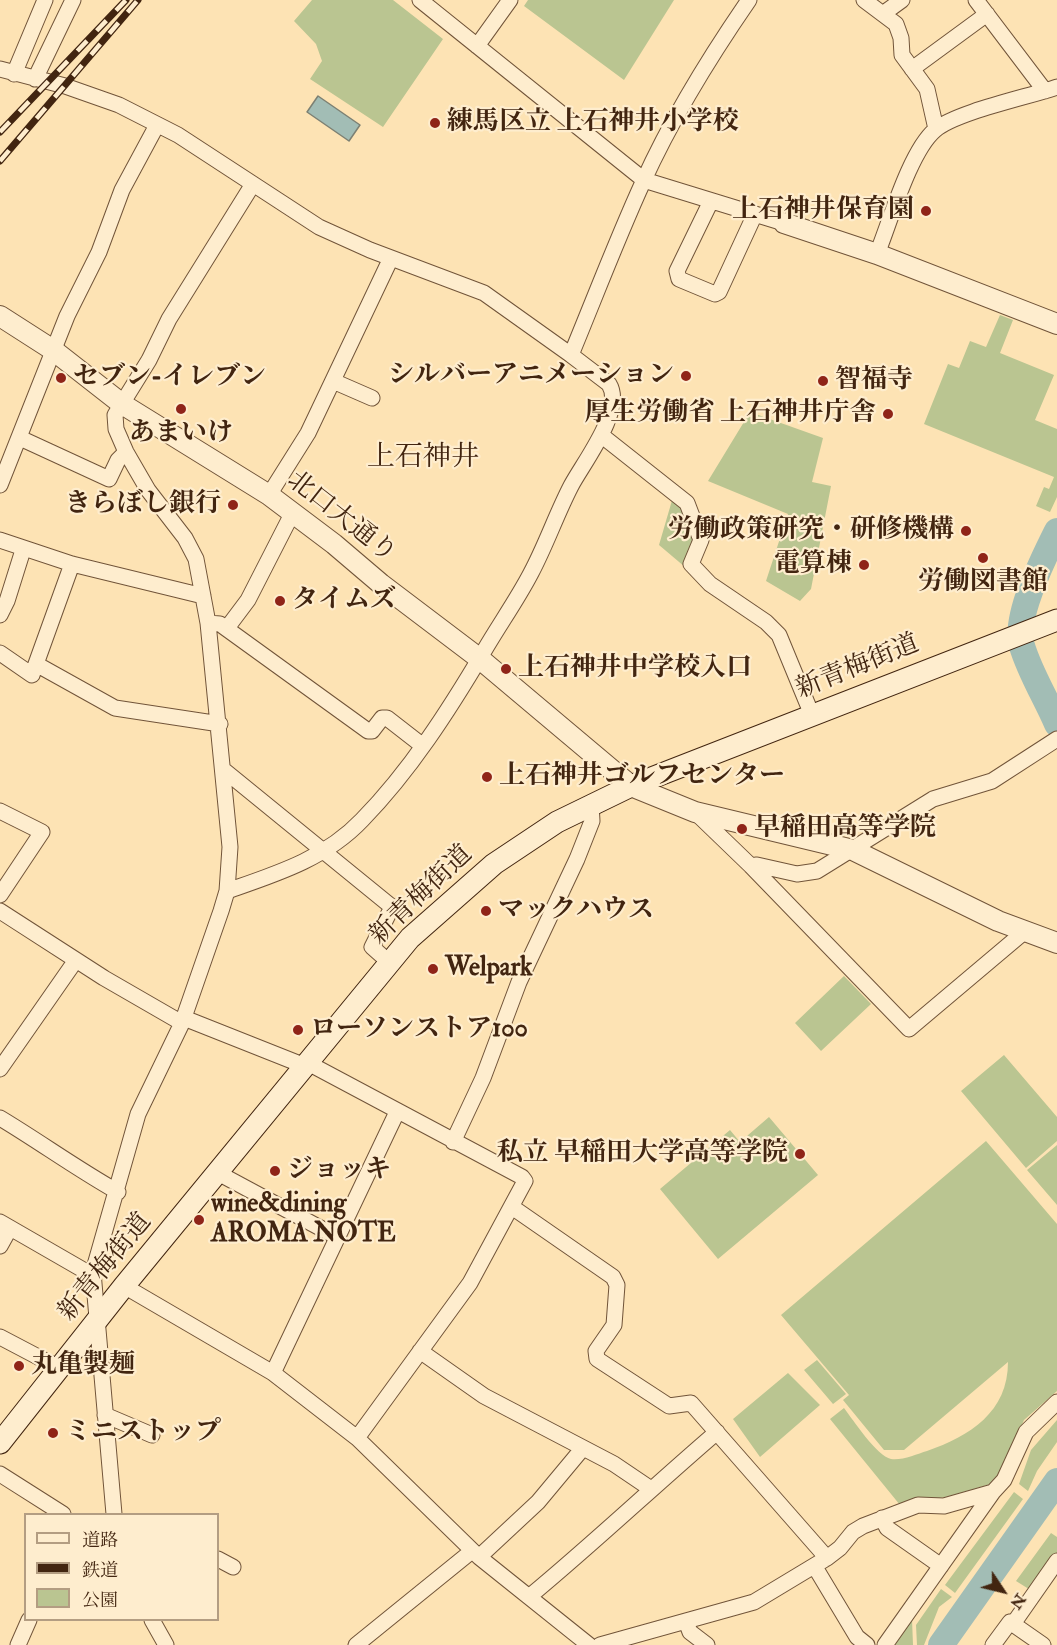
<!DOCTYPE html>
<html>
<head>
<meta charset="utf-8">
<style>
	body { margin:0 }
	#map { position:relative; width:1057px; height:1645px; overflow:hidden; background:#fde3b4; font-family:"IM FELL Double Pica","Noto Serif JP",serif }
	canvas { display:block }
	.legend { position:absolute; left:24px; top:1513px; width:195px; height:108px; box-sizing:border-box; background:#feedce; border:2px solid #b39d82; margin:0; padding:8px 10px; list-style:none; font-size:18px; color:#422510 }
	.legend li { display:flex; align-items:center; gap:12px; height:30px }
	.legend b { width:30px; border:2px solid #b39d82 }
	.north { position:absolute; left:973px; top:1561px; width:60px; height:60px; -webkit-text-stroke:4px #feedce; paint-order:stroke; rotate:125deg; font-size:16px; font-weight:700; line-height:24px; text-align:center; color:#422510 }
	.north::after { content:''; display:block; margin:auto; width:21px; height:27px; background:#422510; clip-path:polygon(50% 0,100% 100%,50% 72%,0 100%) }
</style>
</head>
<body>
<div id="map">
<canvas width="1057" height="1645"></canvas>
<ul class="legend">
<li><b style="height:8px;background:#feedce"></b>道路</li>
<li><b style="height:8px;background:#422510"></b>鉄道</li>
<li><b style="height:16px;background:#bac591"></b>公園</li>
</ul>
<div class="north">N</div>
</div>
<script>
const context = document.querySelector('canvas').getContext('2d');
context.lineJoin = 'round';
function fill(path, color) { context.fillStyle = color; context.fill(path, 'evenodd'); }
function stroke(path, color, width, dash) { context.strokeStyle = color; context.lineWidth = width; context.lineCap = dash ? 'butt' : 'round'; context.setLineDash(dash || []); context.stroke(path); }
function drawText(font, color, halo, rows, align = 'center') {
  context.font = font + ' "IM FELL Double Pica","Noto Serif JP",serif'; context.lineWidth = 4.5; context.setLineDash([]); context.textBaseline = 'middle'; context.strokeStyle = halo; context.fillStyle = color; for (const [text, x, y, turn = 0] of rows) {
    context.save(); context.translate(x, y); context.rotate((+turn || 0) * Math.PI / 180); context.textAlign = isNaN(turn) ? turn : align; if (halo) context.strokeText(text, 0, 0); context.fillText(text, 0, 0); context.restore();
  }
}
const green = new Path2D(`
	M312,0H393L443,39L383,127L310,79L322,61L316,44L294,21Z
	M528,0H674L624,80L524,6Z
	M1000,315L1013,320L1000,353L1054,375L1035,420L1057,429V497L1050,512L1036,506L1044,487L1049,489L1054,477L924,424L948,364L959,368L970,341L986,347Z
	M750,412L823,438L812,482L831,486L811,589L800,601L766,581L788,514L708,481Z
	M673,497L678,501L697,539L685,567L659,545Z
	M844,976L871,1004L821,1051L795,1023Z
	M1004,1055L1057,1117V1141L1026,1168L961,1091Z
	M769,1117L818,1175L718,1259L660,1189L730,1130L740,1142Z
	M986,1141L1057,1224V1391L1024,1420L997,1482L951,1496L900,1505L830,1419L844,1408C853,1420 877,1456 891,1459C901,1461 917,1454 927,1451C970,1436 1008,1412 1008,1362L904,1450H884L843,1400L849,1395L781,1315Z
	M1057,1145V1205L1027,1170Z
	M817,1360L846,1394L833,1404L804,1370Z
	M788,1373L820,1405L760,1457L733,1419Z
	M1057,1420V1442L1037,1471L1028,1491L1019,1484L1031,1450Z
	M1014,1492L1023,1499L955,1593L945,1585Z
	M1051,1533L1057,1537V1555L1032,1591L1016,1581Z
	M941,1589L952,1597L939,1607L924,1645H917L916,1625Z
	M912,1619L913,1645H894Z`);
const water = new Path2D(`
	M318,96L360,125L349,141L307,112Z`);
const river = new Path2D(`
	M1057,531C1044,557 1013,618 1022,646C1030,673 1046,698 1057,724
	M941,1645L1057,1481`);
const minor = new Path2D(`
	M420,0L644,180L784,223
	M864,0L896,24L901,38L902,55L927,89L936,129
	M976,0L1045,91
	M884,13L902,0
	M477,46L510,0
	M0,69L65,86L119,105L178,135L319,227L370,250L484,293L571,355C595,297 617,239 643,182C672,118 709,58 749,0
	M912,69L987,14
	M14,74L45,0
	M35,79L73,0
	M711,201L677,271L679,279L715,294L719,292L755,214
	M877,254C890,222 910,151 935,130C956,112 1028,97 1057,87
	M333,381L372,398
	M601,435L687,503L701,540L691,564L710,584L766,622L779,635L812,715
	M20,438L109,479L118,460L126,452
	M0,485L67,316L99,252L122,190L157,125
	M269,495L308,433L391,258
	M0,540L72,564L203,596
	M0,615L7,601L23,550
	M208,623L220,624L368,731H372L382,718H387L423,746
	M227,628L248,600L293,512
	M0,653L32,675L72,564
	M36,664L115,708L220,724
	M225,771L392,907L372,947L390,963
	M0,811L42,832L0,895
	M695,812L751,866L757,865L797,874L817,871L933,799L992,781L1057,739
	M751,866L909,1029L1024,932
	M227,891C276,874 325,859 362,820C410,771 449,710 484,651C499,625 517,600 531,573C546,545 556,515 571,486C583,463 625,410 609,384L571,355
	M0,911L104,978L182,1023
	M184,1018L305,1066
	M308,1063L522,1177L525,1181L470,1283L357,1438
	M0,1069L76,960
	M0,1118C40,1142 77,1169 118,1192
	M453,1142L483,1078L519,982L577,859L592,821L591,804
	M218,1173L337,1237
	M512,1207L613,1277L617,1285L614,1325L596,1351L597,1359L669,1406L691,1403L827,1558
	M0,1222L85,1271L93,1272
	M0,1246L10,1228
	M124,1286L273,1373L357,1438L479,1557L589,1645
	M0,1337L61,1369
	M420,1351L484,1396L614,1464L651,1489
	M273,1373L397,1112
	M105,1415L152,1435
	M0,1474L63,1514
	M114,1514L93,1272L138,1114L182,1023L221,911L227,891L230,847L208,623L196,559L185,538L148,490L126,452L116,429L115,415L149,360L169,319L253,184
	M882,1518L887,1528L941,1566
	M479,1557L538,1502L583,1448
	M218,1559L233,1567
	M815,1567L857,1637L867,1645
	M530,1596C594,1543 654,1486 717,1432
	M152,1620L166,1645
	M686,1621L690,1632L707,1645
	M1013,1624L1057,1561
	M18,1645L29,1620
	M356,1645L472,1551
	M600,1645L754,1602L827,1558L840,1548L853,1532L863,1526L918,1505L944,1506L993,1492L1004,1480L1026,1432L1057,1402
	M885,1645L993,1492
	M993,1645L1010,1622L1043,1645`);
const tertiary = new Path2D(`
	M784,223L877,254L1057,324
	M0,316L53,350L122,404L269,495L334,544L381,584L480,659L631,786L695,812L853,850L998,921L1057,943`);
const secondary = new Path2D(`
	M0,1443L124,1286L410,938L494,864L557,822L631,786L1057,620`);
const rail = new Path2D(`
	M0,132L126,0
	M0,161L138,0`);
const markers = [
	[435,123,6,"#8f2418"],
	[926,211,6,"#8f2418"],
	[686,376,6,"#8f2418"],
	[61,378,6,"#8f2418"],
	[823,381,6,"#8f2418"],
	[181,409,6,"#8f2418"],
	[888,414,6,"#8f2418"],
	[233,505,6,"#8f2418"],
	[966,531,6,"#8f2418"],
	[983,558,6,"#8f2418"],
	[864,565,6,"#8f2418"],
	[280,601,6,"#8f2418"],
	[506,669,6,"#8f2418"],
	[487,777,6,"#8f2418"],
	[742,829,6,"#8f2418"],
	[486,911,6,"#8f2418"],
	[433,969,6,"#8f2418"],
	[298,1030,6,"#8f2418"],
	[800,1154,6,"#8f2418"],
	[275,1171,6,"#8f2418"],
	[199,1220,6,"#8f2418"],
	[19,1366,6,"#8f2418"],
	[53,1433,6,"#8f2418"]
];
const poiNames = [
	["練馬区立 上石神井小学校",447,123],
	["上石神井保育園",914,211,"right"],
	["シルバーアニメーション",674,376,"right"],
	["セブン-イレブン",73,378],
	["智福寺",835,381],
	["厚生労働省 上石神井庁舎",876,414,"right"],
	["あまいけ",181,434,"center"],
	["きらぼし銀行",221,505,"right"],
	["労働政策研究・研修機構",954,531,"right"],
	["電算棟",852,565,"right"],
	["労働図書館",983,583,"center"],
	["タイムズ",292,601],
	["上石神井中学校入口",518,669],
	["上石神井ゴルフセンター",499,777],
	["早稲田高等学院",754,829],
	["マックハウス",498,911],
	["Welpark",445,969],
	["ローソンストア100",310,1030],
	["私立 早稲田大学高等学院",788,1154,"right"],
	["ジョッキ",287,1171],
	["wine&dining",211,1205],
	["AROMA NOTE",211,1235],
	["丸亀製麺",31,1366],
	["ミニストップ",65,1433]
];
const streetNames = [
	["北口大通り",341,518,38],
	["新青梅街道",858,668,-22],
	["新青梅街道",422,896,-44],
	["新青梅街道",106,1268,-51]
];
const quarterNames = [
	["上石神井",423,459]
];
fill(green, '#bac591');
fill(water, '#a2bdb5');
stroke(water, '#7c8073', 1.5);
stroke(river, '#a2bdb5', 26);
stroke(minor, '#715439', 17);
stroke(tertiary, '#715439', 22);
stroke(secondary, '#422510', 23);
stroke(minor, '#feedce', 15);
stroke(tertiary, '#feedce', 20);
stroke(secondary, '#feedce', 21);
stroke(rail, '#422510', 7);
stroke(rail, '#feedce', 4.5, [14]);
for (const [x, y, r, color] of markers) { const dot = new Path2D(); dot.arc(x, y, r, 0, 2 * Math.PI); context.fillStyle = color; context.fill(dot); stroke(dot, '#feedce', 2); }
drawText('bold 26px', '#422510', '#feedce', poiNames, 'left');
drawText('26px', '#422510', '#feedce', streetNames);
drawText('28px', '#422510', '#feedce', quarterNames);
</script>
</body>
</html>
